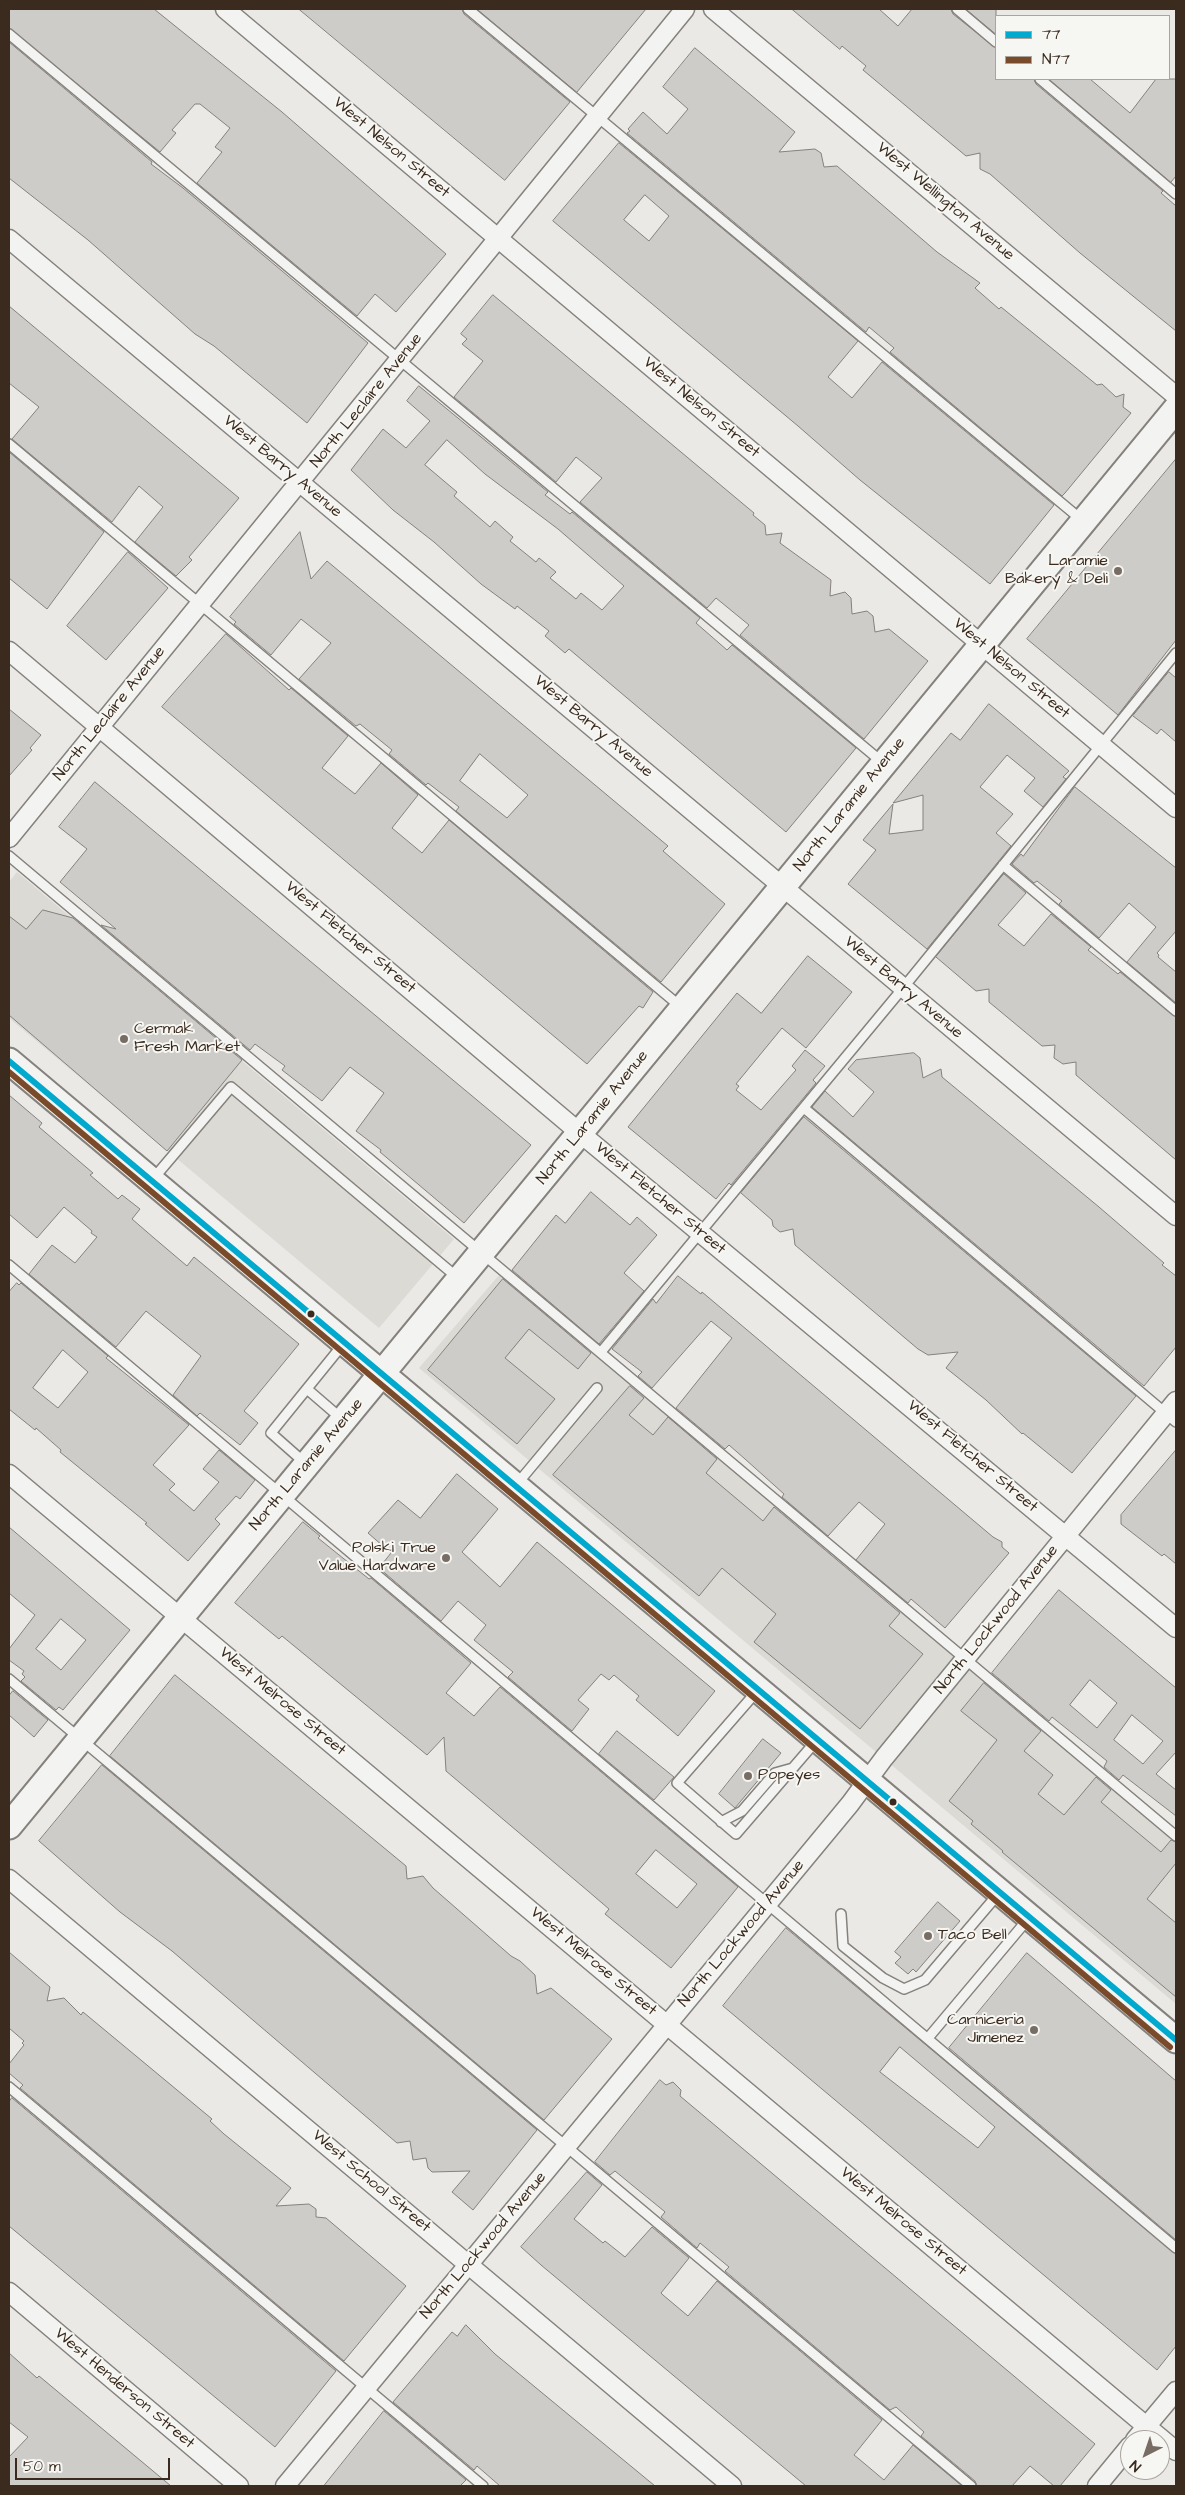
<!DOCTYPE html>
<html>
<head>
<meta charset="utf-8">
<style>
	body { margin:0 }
	#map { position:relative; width:1185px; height:2495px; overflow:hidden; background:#eae9e6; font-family:"Architects Daughter",sans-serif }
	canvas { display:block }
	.frame { position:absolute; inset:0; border:10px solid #3b2a1e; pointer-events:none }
	.legend { position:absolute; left:995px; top:15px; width:175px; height:65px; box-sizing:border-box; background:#f6f6f2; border:1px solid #aba49d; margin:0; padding:6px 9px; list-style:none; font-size:15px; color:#3b2a1e }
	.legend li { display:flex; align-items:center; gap:10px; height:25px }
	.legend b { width:25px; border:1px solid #aba49d }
	.north { position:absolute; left:1120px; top:2430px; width:50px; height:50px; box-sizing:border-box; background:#f6f6f2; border:1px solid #aba49d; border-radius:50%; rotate:221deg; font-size:14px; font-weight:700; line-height:20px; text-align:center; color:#3b2a1e }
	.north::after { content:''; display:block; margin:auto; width:18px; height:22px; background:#786d64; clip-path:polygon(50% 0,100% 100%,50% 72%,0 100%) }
	.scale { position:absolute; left:15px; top:2458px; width:155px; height:22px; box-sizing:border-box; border:2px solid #3b2a1e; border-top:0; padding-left:6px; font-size:15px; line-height:18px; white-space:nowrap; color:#3b2a1e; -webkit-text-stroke:4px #f6f6f2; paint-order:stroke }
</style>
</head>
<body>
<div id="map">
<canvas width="1185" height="2495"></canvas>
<div class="frame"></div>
<ul class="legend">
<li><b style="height:6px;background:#00a9ce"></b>77</li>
<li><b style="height:6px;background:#7a4b2a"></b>N77</li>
</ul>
<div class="north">N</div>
<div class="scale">50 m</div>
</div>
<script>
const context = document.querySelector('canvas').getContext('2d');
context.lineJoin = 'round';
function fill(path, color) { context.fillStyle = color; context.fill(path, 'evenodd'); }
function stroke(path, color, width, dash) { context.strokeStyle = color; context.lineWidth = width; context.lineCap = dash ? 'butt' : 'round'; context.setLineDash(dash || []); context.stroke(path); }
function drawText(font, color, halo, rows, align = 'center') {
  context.font = font + ' "Architects Daughter",sans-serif'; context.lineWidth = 4; context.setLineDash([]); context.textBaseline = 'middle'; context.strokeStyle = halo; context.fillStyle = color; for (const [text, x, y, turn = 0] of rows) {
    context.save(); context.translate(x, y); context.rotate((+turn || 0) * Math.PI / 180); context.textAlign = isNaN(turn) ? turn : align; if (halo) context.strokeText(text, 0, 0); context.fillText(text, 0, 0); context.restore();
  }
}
const built = new Path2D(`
	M17,872L454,1239L379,1328L9,1018V882Z
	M500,1274L1176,1838V2004L419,1368Z`);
const building = new Path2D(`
	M9,9H154L282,112L446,254L396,312L375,294L357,316L197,183L222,152L215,147L230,128L200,104H195L172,130L176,133L160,152L9,28Z
	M299,9H462L464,14L570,102L505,180Z
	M477,9H646L577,92Z
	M792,9H879L898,26L912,9H951L953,14L996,48V79H1034L1036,84L1163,191L1161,193L1176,206V331L1080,253L990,174L980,169V153L966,156L863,70L866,66L842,46L840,49Z
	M966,9H996V34Z
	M9,42L152,162L151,164L183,188L368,343L307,423L214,346L195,334L88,240L9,178Z
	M695,48L795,132L779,152L815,149L821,153L824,167L837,166L937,252L980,283L975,288L999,309L1001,307L1097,385L1102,384L1116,397L1124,394L1123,407L1131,413L1065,493L1062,496L890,352L894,348L869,327L866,332L627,133L630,131L628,129L643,112L667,134L688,109L663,87Z
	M1049,79H1090L1130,113L1156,79H1176V176L1171,182Z
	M619,143L858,341L828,377L852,398L882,362L1054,505L990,584L860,480L798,426L553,221ZM645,195L669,216L649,241L624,220Z
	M493,295L754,513L753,515L765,525L766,535L782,533L780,543L831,580L830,596L845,592L851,598L852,614L867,611L873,616L875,632L889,629L928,661L864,739L740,635L749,625L716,598L707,608L580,502L602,478L576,457L556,482L454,397L483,361L462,344L467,339L461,334Z
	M9,306L239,498L189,557L192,560L176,576L135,542L163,507L139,486L112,522L12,439L39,407L9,383Z
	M419,386L548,492L545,495L570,514L572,512L700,618L696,623L727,650L732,645L856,748L786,832L569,649L565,653L545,636L549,631L517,606L515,609L481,584L434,542L393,510L351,470L383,429L406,448L430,421L407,401ZM447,440L485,474L558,529L624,586L602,610L581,593L576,599L550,578L556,572L539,558L536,562L510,541L513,537L495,521L490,527L454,496L457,492L425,465Z
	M9,452L104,532L47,609L9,578Z
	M1176,459V640L1118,715L1027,639Z
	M300,532L311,579L327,561L668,846L663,851L725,904L661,982L456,811L459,807L428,783L426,785L389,754L392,750L360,724L356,726L299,679L331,643L301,619L271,655L234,624L236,622L230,617ZM480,754L528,795L507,818L460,781Z
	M128,552L168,588L106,660L67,626Z
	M226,634L289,690L291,688L348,736L322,768L355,794L381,763L418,795L392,828L422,853L449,820L653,992L643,1008L639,1006L587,1064L162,707Z
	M1169,672L1176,678V742L1161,729L1157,734L1133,716Z
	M989,704L1069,771L1063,777L1066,779L1043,807L1024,791L1035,778L1007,755L980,787L1013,814L996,833L1011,846L927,949L848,884L876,850L863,840L893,804L889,834L923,830V795L893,803L951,733L960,740Z
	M9,709L41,735L30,748L32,750L9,776Z
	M95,782L531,1145L464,1223L380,1152L381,1150L356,1131L384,1093L350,1067L322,1101L282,1070L285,1066L255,1044L250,1050L101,925L116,929L60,882L87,849L59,827Z
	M1075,787L1176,868V931L1157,953L1159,955L1158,957L1176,972V1003L1127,962L1156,927L1129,903L1099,938L1059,904L1062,901L1037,881L1034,883L1012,864L1021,854L1023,856Z
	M1004,874L1026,893L998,925L1024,946L1051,914L1091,947L1088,950L1118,974L1120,972L1176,1017V1160L1076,1075V1062L1063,1064L1054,1058L1055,1045L1042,1046L989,1002V989L976,991L936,957Z
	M43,910L73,918L242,1060L167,1151L9,1015V916L26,929Z
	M808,956L852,992L806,1048L782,1028L736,1084L739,1086L736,1090L761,1110L796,1070L792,1066L805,1050L825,1066L813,1080L816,1083L731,1185L729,1183L716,1199L628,1127L737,993L761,1013Z
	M914,1053L920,1058L923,1078L941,1069L942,1077L1099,1207L1164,1263L1162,1265L1176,1276V1347L1144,1386L812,1107L825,1091L853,1117L874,1092L848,1069L856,1060Z
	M9,1095L42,1123L39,1127L93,1173L90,1175L118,1199L122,1195L140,1209L132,1219L154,1238L187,1266L194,1257L299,1344L244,1411L258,1423L240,1445L200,1413L197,1416L173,1395L201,1356L146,1311L116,1347L29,1274L52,1245L75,1263L97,1237L91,1233L92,1231L64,1207L37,1238L9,1214Z
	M804,1117L1136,1396L1072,1473L1023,1433L1022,1434L986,1400L946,1368L958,1352L928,1355L918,1349L795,1245L793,1229L780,1232L773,1226L772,1220L741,1193Z
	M591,1192L630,1225L637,1217L657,1235L624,1273L644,1291L599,1344L512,1270L556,1215L565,1223Z
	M678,1276L701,1294L702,1292L993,1537L1002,1542V1547L1009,1553L945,1628L911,1599L908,1603L856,1560L885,1524L859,1502L828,1536L782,1497L784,1494L745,1459L729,1445L725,1449L676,1408L732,1338L711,1321L652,1388L638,1376L642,1372L612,1349L653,1299L656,1303Z
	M503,1279L591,1353L578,1369L529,1329L505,1358L555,1399L517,1444L428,1370Z
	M17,1283L19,1285L21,1283L108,1356L106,1358L189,1425L153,1465L175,1484L169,1490L194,1511L219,1482L203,1469L219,1450L255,1480L240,1499L236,1496L215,1519L220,1524L188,1561L145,1524L147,1523L60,1452L61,1450L36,1428L35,1430L9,1409V1292ZM63,1350L88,1372L58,1408L33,1388Z
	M630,1386L644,1398L629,1415L653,1435L668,1417L717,1459L706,1473L763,1521L774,1507L900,1613L889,1626L923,1654L860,1729L754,1642L776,1614L722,1568L699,1596L553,1475Z
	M1176,1450V1564L1164,1554L1162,1556L1121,1524V1515Z
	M457,1474L498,1509L462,1552L500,1587L537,1542L715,1691L678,1736L636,1700L639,1696L614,1675L609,1680L601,1674L578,1700L589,1709L572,1731L508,1677L513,1672L474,1640L486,1625L458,1601L441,1621L379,1568L391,1553L368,1533L398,1500L420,1518Z
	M303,1522L320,1536L318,1538L369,1579L371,1578L471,1663L446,1693L474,1716L500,1687L738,1887L671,1968L605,1914L609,1909L588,1891L446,1771L444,1737L427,1755L282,1636L279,1639L235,1603ZM656,1850L697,1884L677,1908L636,1874Z
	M9,1527L130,1630L63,1710L59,1707L56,1710L21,1681L25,1677L22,1674L24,1671L9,1660V1649L35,1615L9,1593ZM61,1619L86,1640L61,1670L36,1649Z
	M1059,1590L1176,1688V1752L1156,1774L1176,1790V1816L1123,1775L1119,1780L1104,1767L1107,1761L1052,1717L1049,1721L992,1673ZM1090,1680L1117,1703L1097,1728L1070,1705ZM1132,1715L1163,1741L1143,1764L1114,1740Z
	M175,1675L406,1866L407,1879L423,1876L433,1888L511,1956L520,1961L535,1975L537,1994L551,1988L612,2039L544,2120L110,1756Z
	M984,1683L1041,1731L1024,1751L1053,1775L1038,1794L1064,1815L1096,1777L1111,1790L1101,1802L1161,1852L1171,1840L1176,1842V1863L1147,1899L1176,1923V1997L1002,1852L1003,1851L971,1824L973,1821L949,1801L997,1740L961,1711Z
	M13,1691L48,1720L34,1737L9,1715V1696Z
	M617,1731L674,1777L654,1800L599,1754Z
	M763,1739L781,1753L735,1808L719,1794Z
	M102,1765L537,2130L473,2210L452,2192L470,2171L432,2172L428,2168L426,2158L413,2160L410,2141L397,2143L172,1951L120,1912L39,1841Z
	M938,1902L960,1921L916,1972L913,1969L908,1974L895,1963L901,1957L895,1952Z
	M786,1928L1176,2254V2346L1157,2370L723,2006ZM900,2047L995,2127L978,2148L880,2072Z
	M9,1952L50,1987L47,2001L64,1998L81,2015L83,2012L212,2119L210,2121L224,2134L291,2188L276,2206L309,2204L316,2209V2217L326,2218L406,2286L344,2361L20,2088L23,2085L9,2073V2064L24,2045L22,2043L24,2041L9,2028Z
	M1027,1953L1176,2081V2240L949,2048Z
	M660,2080L666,2085L673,2082L681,2090L680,2096L1095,2444L1060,2486H1054L1030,2466L1012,2486H977L975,2481L921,2436L924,2432L896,2407L890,2410L725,2271L729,2267L700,2243L697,2248L661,2217L665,2212L664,2211L632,2185L615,2171L610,2175L595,2162Z
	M12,2098L336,2371L275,2447L9,2226V2102Z
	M587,2172L602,2185L574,2219L603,2243L605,2241L625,2257L652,2227L689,2258L661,2293L663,2295L688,2316L717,2281L882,2420L854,2455L859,2459L884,2480L913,2445L962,2486H806L541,2265L521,2247Z
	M466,2325L495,2354L655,2486H500L477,2466L474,2470L393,2402L452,2332L457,2336Z
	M9,2353L37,2378L39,2376L171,2486H9V2457L28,2437L9,2422Z
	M384,2411L466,2480L460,2486H324Z`);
const lane = new Path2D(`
	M468,9L1083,521
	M957,9L996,42
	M9,34L882,762
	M1040,79L1176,194
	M9,444L681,1007
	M9,856L1176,1836
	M1003,865L1176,1011
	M804,1108L1176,1422
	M153,1179L231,1087L458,1278
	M9,1265L1176,2248
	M601,1352L903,988L1176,653
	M307,1389L343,1420
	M305,1463L271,1433L344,1343
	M517,1484L597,1388
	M9,1679L971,2486
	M758,1690L677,1783L736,1834L817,1740
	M721,1822L742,1811L775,1773L793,1768
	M841,1914L843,1946L883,1978L904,1989L925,1980L999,1893
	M928,2038L1028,1919
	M9,2087L483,2486`);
const street = new Path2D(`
	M225,9L1176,808
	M713,9L1176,396
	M9,239L1176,1216
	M9,651L580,1133L1176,1628
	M9,838L685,9
	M9,1474L1176,2451
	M9,1879L732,2486
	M9,2292L239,2486
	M1135,2440L1176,2391
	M285,2486L850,1804L884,1758L1176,1401
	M1097,2486L1130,2446`);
const secondary = new Path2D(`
	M9,1061L1176,2040
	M9,1826L1176,409`);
const bus1 = new Path2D(`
	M9,1061L1176,2040`);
const bus2 = new Path2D(`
	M9,1072L1170,2047`);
const markers = [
	[1118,571,5,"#786d64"],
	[124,1039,5,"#786d64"],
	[311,1314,4.5,"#3b2a1e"],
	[446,1558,5,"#786d64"],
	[748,1776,5,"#786d64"],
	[893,1802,4.5,"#3b2a1e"],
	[928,1936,5,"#786d64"],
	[1034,2030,5,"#786d64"]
];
const streetNames = [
	["West Nelson Street",391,148,40],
	["West Wellington Avenue",945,202,40],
	["North Leclaire Avenue",367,401,-51],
	["West Nelson Street",701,408,40],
	["West Barry Avenue",282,467,40],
	["West Nelson Street",1011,669,40],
	["North Leclaire Avenue",110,714,-51],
	["West Barry Avenue",593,727,40],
	["North Laramie Avenue",850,805,-51],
	["West Fletcher Street",350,938,40],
	["West Barry Avenue",903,988,40],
	["North Laramie Avenue",593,1118,-51],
	["West Fletcher Street",660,1199,40],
	["West Fletcher Street",972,1457,40],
	["North Laramie Avenue",307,1465,-50],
	["North Lockwood Avenue",997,1620,-51],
	["West Melrose Street",282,1702,40],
	["North Lockwood Avenue",742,1934,-50],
	["West Melrose Street",593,1962,40],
	["West School Street",371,2182,40],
	["West Melrose Street",903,2222,40],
	["North Lockwood Avenue",484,2246,-50],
	["West Henderson Street",124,2389,40]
];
const poiNames = [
	["Laramie",1108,562],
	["Bakery & Deli",1108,580],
	["Cermak",134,1030,"left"],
	["Fresh Market",134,1048,"left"],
	["Polski True",436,1549],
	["Value Hardware",436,1567],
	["Popeyes",758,1776,"left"],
	["Taco Bell",938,1936,"left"],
	["Carniceria",1024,2021],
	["Jimenez",1024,2039]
];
fill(built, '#dbdad4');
fill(building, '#cdccc9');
stroke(building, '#85817d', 1);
stroke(lane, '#85817d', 12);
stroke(street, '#85817d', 21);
stroke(secondary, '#85817d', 29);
stroke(lane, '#f3f3f1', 9);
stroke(street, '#f3f3f1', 18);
stroke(secondary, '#f3f3f1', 25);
stroke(bus1, '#00a9ce', 6);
stroke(bus2, '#7a4b2a', 6);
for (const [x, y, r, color] of markers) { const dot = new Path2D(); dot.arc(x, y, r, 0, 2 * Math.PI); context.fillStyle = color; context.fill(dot); stroke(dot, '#f6f6f2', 2); }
drawText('16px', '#3b2a1e', '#f6f6f2', streetNames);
drawText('16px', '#3b2a1e', '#f6f6f2', poiNames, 'right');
</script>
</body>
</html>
